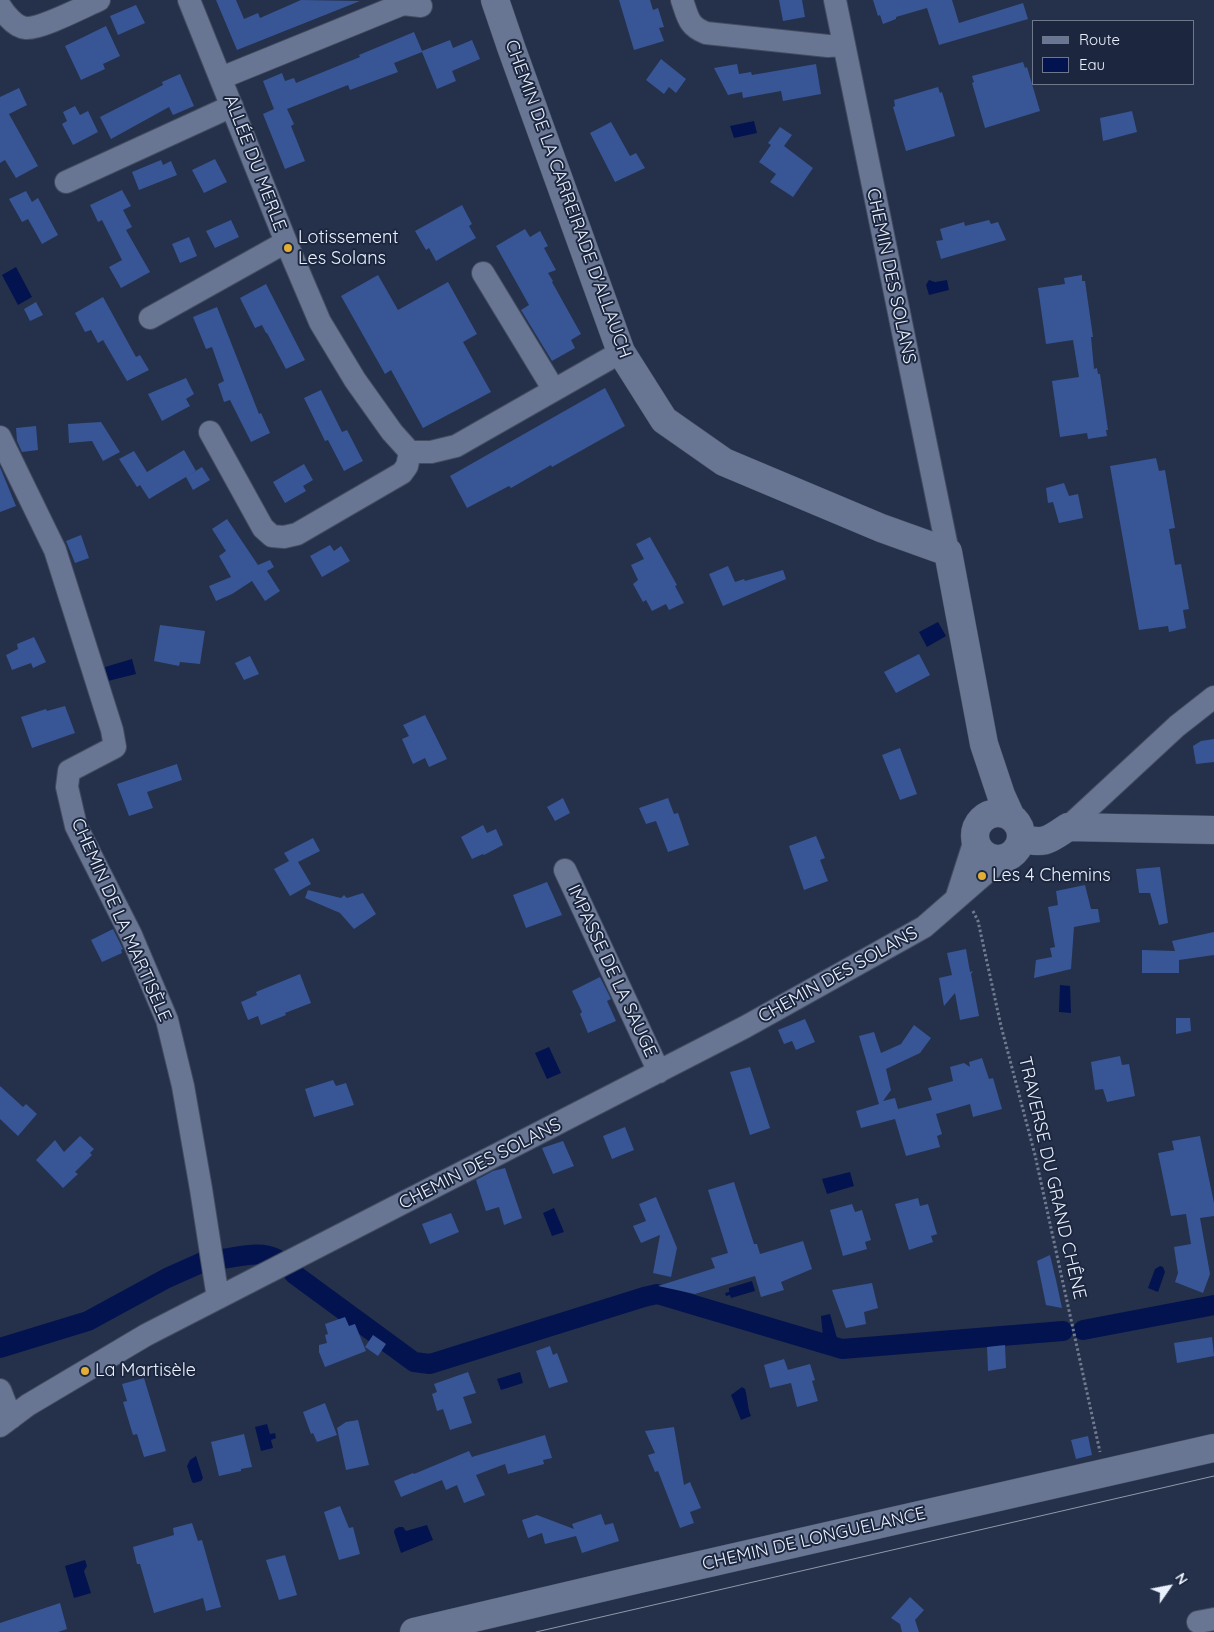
<!DOCTYPE html>
<html>
<head>
<meta charset="utf-8">
<style>
	body { margin:0 }
	#map { position:relative; width:1214px; height:1632px; overflow:hidden; background:#25314a; font-family:Quicksand,sans-serif }
	canvas { display:block }
	.legend { position:absolute; left:1032px; top:20px; width:162px; height:65px; box-sizing:border-box; background:#1c273f; border:1px solid #6e788b; margin:0; padding:6px 9px; list-style:none; font-size:15px; color:#eaf1fe }
	.legend li { display:flex; align-items:center; gap:10px; height:25px }
	.legend b { width:25px; border:1px solid #6e788b }
	.north { position:absolute; left:1144px; top:1562px; width:50px; height:50px; -webkit-text-stroke:4px #1c273f; paint-order:stroke; rotate:57deg; font-size:14px; font-weight:700; line-height:20px; text-align:center; color:#eaf1fe }
	.north::after { content:''; display:block; margin:auto; width:18px; height:22px; background:#eaf1fe; clip-path:polygon(50% 0,100% 100%,50% 72%,0 100%) }
</style>
</head>
<body>
<div id="map">
<canvas width="1214" height="1632"></canvas>
<ul class="legend">
<li><b style="height:6px;background:#687693"></b>Route</li>
<li><b style="height:14px;background:#031350"></b>Eau</li>
</ul>
<div class="north">N</div>
</div>
<script>
const context = document.querySelector('canvas').getContext('2d');
context.lineJoin = 'round';
function fill(path, color) { context.fillStyle = color; context.fill(path, 'evenodd'); }
function stroke(path, color, width, dash) { context.strokeStyle = color; context.lineWidth = width; context.lineCap = dash ? 'butt' : 'round'; context.setLineDash(dash || []); context.stroke(path); }
function drawText(font, color, halo, rows, align = 'center') {
  context.font = font + ' Quicksand,sans-serif'; context.lineWidth = 4; context.setLineDash([]); context.textBaseline = 'middle'; context.strokeStyle = halo; context.fillStyle = color; for (const [text, x, y, turn = 0] of rows) {
    context.save(); context.translate(x, y); context.rotate((+turn || 0) * Math.PI / 180); context.textAlign = isNaN(turn) ? turn : align; if (halo) context.strokeText(text, 0, 0); context.fillText(text, 0, 0); context.restore();
  }
}
const water = new Path2D(`
	M754,121L757,133L734,138L730,126Z
	M16,267L32,297L18,305L2,275Z
	M929,280L935,282L947,280L949,290L929,295L926,285Z
	M938,622L946,636L927,647L919,632Z
	M132,659L136,674L108,681L105,667Z
	M1060,985L1070,986L1071,1013L1059,1012Z
	M549,1047L561,1073L547,1079L535,1053Z
	M850,1172L854,1186L827,1194L822,1179Z
	M554,1208L564,1232L552,1236L543,1213Z
	M1160,1266L1163,1267L1165,1272L1158,1292L1148,1288L1155,1269Z
	M752,1281L755,1291L731,1298L730,1295L726,1296L725,1293L729,1292V1288Z
	M830,1314L837,1338L823,1337L821,1316Z
	M520,1372L523,1383L501,1390L497,1379Z
	M742,1387L745,1389C748,1399 747,1406 751,1416L741,1420L731,1395Z
	M267,1424L270,1434L275,1433L276,1438L271,1440L273,1448L261,1451L255,1427Z
	M196,1456L203,1478L201,1481L194,1483L192,1482L187,1466L190,1460Z
	M427,1525L433,1540L401,1553L394,1532L395,1529L399,1527H403L406,1531Z
	M85,1560L87,1566L84,1571L91,1593L74,1598L65,1566Z`);
const canal = new Path2D(`
	M221,1259C239,1257 260,1250 277,1259
	M294,1274L414,1362L430,1364L644,1297L657,1294L842,1349L1063,1331
	M1083,1330L1214,1305
	M0,1348L88,1321L167,1278L203,1262`);
const building = new Path2D(`
	M216,0H236L244,19L258,13L260,18L301,0L360,1L237,50Z
	M619,0H650L653,10L658,8L664,27L659,28L664,41L634,50Z
	M779,0H802L805,17L783,21Z
	M873,0H952L959,23L1023,3L1028,19L939,45L927,8L896,17V19L883,24L880,15L878,16Z
	M136,5L145,23L118,35L110,16Z
	M106,26L120,56L103,64L105,69L81,80L65,46Z
	M414,32L422,51L450,40L453,48L472,40L480,59L452,71L456,81L437,89L422,52L394,63L398,72L350,90L348,85L287,109L294,124L291,126L305,161L285,169L263,114L274,109L263,81L282,73L285,81L294,78L296,83L360,57L359,55Z
	M661,59L686,79L676,93L669,87L664,94L646,80Z
	M1023,62L1025,68L1027,67L1040,111L985,128L972,83L974,82L972,76Z
	M737,64L739,74L751,72L752,75L816,64L821,94L783,101L781,91L743,98L742,92L728,95L714,68Z
	M180,74L194,106L173,115L169,107L111,139L100,117L163,85L162,82Z
	M938,87L940,93L942,92L955,136L906,151L893,107L895,106L894,100Z
	M19,88L27,105L9,114L38,166L16,178L5,160L0,163V97Z
	M75,106L80,115L88,111L98,132L73,145L62,124L67,121L63,112Z
	M1132,111L1137,132L1103,141L1100,118Z
	M611,122L630,156L636,153L645,168L615,182L590,133Z
	M780,127L792,135L784,146L813,168L793,197L770,182L776,174L759,162L771,145L768,143Z
	M215,159L227,182L204,193L192,170Z
	M161,160L163,165L171,161L177,175L139,190L132,172Z
	M122,190L131,206L123,210L132,227L126,230L150,272L121,288L109,267L122,260L102,220L98,222L90,205Z
	M26,191L32,202L38,198L58,235L42,244L28,219L22,222L9,199Z
	M462,205L472,224L469,226L476,238L436,261L429,248L426,250L415,231Z
	M231,220L239,237L215,248L206,231Z
	M989,220L991,224L998,222L1006,240L941,259L936,241L943,240L940,229L964,222L965,226Z
	M525,229L530,237L540,231L548,246L544,248L556,270L548,273L553,281L552,282L581,334L571,340L575,348L552,361L521,310L529,305L496,246Z
	M189,237L197,256L180,263L172,244Z
	M378,275L398,310L448,282L477,334L463,342L491,392L423,428L391,370L385,374L341,296Z
	M1082,275V281H1085L1093,337H1091L1094,369L1097,368L1098,374H1100L1108,430H1106L1107,436L1088,439L1087,433L1060,437L1052,381L1079,377L1078,371L1073,340L1046,344L1038,288L1065,284L1064,278Z
	M266,284L305,360L286,369L267,333H266L262,325L255,328L240,298Z
	M103,297L136,357L140,355L149,370L127,381L103,340L98,343L91,330L85,332L75,313Z
	M36,302L43,315L30,321L24,309Z
	M217,307L259,414L261,413L270,433L251,442L230,400L224,402L218,384L224,381L212,347L206,349L193,317Z
	M186,378L194,394L186,399L190,406L162,421L148,394Z
	M605,388L625,426L552,467L551,465L511,488L509,486L467,508L450,476Z
	M321,390L342,432L347,430L363,461L344,471L328,440L325,441L304,398Z
	M101,422L120,452L103,461L92,441L69,443L68,424Z
	M36,426L38,450L22,452L17,441L16,428Z
	M184,450L196,471L149,499L140,485L137,487L119,459L134,451L147,472Z
	M1156,458L1159,471L1165,470L1175,528L1169,529L1175,565L1181,564L1189,609L1183,610L1186,628L1169,632L1168,626L1139,630L1110,466Z
	M304,464L313,480L303,486L306,491L285,503L273,482Z
	M0,467L16,506L0,512Z
	M202,467L210,480L193,490L186,477Z
	M1064,483L1069,496L1078,494L1083,518L1059,523L1053,502L1048,503L1046,488Z
	M227,519L258,565L270,560L274,567L267,571L280,591L265,601L252,581L232,594L216,601L209,586L231,577L219,556L226,551L212,529Z
	M81,535L89,558L75,563L66,541Z
	M650,537L677,585L675,586L684,603L669,610L666,604L652,611L646,600L643,602L633,584L638,580L631,565L644,559L636,544Z
	M330,545L334,551L341,546L350,561L322,577L310,556Z
	M728,566L735,582L744,579L745,581L783,570L786,579L723,606L709,574Z
	M160,625L205,631L200,664L180,662L179,666L154,661Z
	M34,637L46,662L33,668L31,663L12,670L6,655L18,649L17,644Z
	M919,654L930,675L896,693L884,672Z
	M250,656L259,674L244,680L235,663Z
	M65,706L75,733L32,748L21,717L46,709L47,711Z
	M425,715L447,759L429,767L425,758L413,764L402,739L409,736L403,725Z
	M1214,739V762L1196,764L1193,746L1201,741Z
	M900,748L917,794L900,800L882,755Z
	M177,764L182,780L147,792L153,808L129,816L117,784Z
	M563,798L570,813L555,821L547,807Z
	M668,798L674,814L678,813L689,845L668,852L656,821L646,824L639,808Z
	M483,825L487,833L496,829L503,845L484,855L483,854L472,859L461,837Z
	M816,836L825,858L820,860L828,881L804,890L789,846Z
	M313,838L320,851L298,862L311,884L290,896L274,869L289,861L284,853Z
	M1160,867L1168,923L1159,925L1150,893H1139L1136,869Z
	M547,882L562,915L526,928L513,895Z
	M1085,885L1091,909H1098L1100,922L1074,927L1071,969L1034,978L1036,960L1052,957L1050,948L1055,947L1048,907L1058,905L1056,891Z
	M308,890L341,898L344,895L347,898L363,893L376,914L354,929L340,913L305,898Z
	M113,929L123,949L121,950L122,953L102,962L91,940Z
	M1214,932V955L1179,960V973H1142V950L1175,951L1172,941Z
	M966,949L970,972L973,971L971,974L979,1016L960,1020L955,993L944,1006L939,978L952,975L947,953Z
	M300,974L311,1003L285,1013L286,1015L261,1025L258,1016L248,1020L241,1002L257,995L256,992Z
	M600,977L611,999L607,1001L616,1021L588,1033L580,1014L582,1012L572,991Z
	M1176,1018H1190L1191,1031L1176,1034Z
	M805,1019L815,1042L796,1050L792,1041L784,1044L778,1030Z
	M914,1025L931,1038L920,1053L886,1069L891,1090L883,1101L895,1098L898,1109L932,1100L928,1088L953,1081L950,1067L964,1063L970,1067L969,1062L982,1058L989,1079L993,1078L1002,1109L973,1117L970,1104L936,1114L942,1134L937,1136L940,1147L906,1156L895,1119L861,1128L856,1111L879,1104L859,1036L874,1032L881,1053L901,1044Z
	M1120,1056L1122,1065L1129,1064L1135,1096L1107,1102L1103,1089L1095,1090L1091,1062Z
	M750,1067L770,1128L750,1135L730,1072Z
	M333,1080L336,1086L346,1083L354,1105L314,1117L305,1089Z
	M0,1086L23,1107L26,1104L37,1114L18,1136L0,1119Z
	M625,1127L634,1150L612,1159L603,1136Z
	M80,1136L94,1149L90,1153L92,1155L75,1172L78,1174L63,1188L36,1160L55,1140L64,1152Z
	M1200,1136L1214,1203V1216L1200,1218L1210,1274L1203,1293L1175,1282L1178,1273L1174,1247L1191,1244L1186,1214L1171,1216L1158,1153L1174,1150L1172,1141Z
	M563,1141L574,1166L553,1174L542,1148Z
	M505,1168L522,1218L504,1225L499,1207L486,1211L476,1180L493,1171Z
	M734,1182L754,1244H757L760,1254L803,1241L812,1269L781,1282L784,1290L761,1297L755,1276L695,1294L658,1286L715,1268L711,1258L728,1253L708,1190Z
	M656,1197L677,1248L671,1277L653,1273L660,1235L641,1243L633,1226L646,1221L639,1204Z
	M918,1198L920,1206L928,1204L937,1234L931,1236L933,1242L909,1250L895,1204Z
	M852,1204L855,1212L862,1210L871,1240L865,1242L867,1249L843,1256L830,1210Z
	M451,1213L459,1232L430,1244L422,1224Z
	M1050,1255L1056,1280L1062,1308L1046,1305L1037,1261Z
	M872,1283L878,1308L864,1312L866,1324L846,1328L832,1290Z
	M345,1317L349,1326L355,1324L366,1351L325,1367L319,1352V1345L327,1343L325,1335L328,1334L325,1324Z
	M373,1335L386,1344L378,1356L365,1347Z
	M1212,1337L1214,1356L1177,1363L1174,1343Z
	M1005,1345L1006,1368L988,1371L987,1347Z
	M550,1346L553,1355L557,1353L568,1382L549,1388L536,1351Z
	M784,1359L788,1370L810,1364L815,1380L812,1381L818,1401L797,1407L791,1383L770,1388L764,1365Z
	M468,1372L476,1393L463,1397L472,1423L450,1430L443,1409L437,1411L432,1394L437,1392L434,1384Z
	M144,1378L166,1451L144,1457L137,1434L133,1435L123,1402L127,1401L122,1384Z
	M325,1403L337,1435L317,1442L313,1433L311,1434L303,1412Z
	M358,1420L369,1465L346,1470L337,1428L346,1422Z
	M674,1427L684,1485L690,1482L701,1508L690,1512L694,1523L680,1528L658,1471L655,1472L648,1455L655,1453L645,1431Z
	M244,1434L252,1467L241,1469V1471L219,1476L211,1442Z
	M545,1435L552,1458L543,1460L544,1464L508,1474L505,1464L476,1475L485,1495L464,1503L457,1485L446,1490L442,1480L401,1497L394,1481L413,1473L414,1474L469,1451L472,1457Z
	M1088,1436L1092,1455L1076,1459L1071,1440Z
	M340,1506L349,1528L353,1527L360,1554L339,1560L324,1512Z
	M601,1514L605,1525L613,1523L619,1541L582,1553L576,1536L545,1544L542,1533L528,1538L522,1520L537,1515L574,1529L572,1524Z
	M192,1523L198,1541L202,1540L221,1607L206,1611L203,1598L154,1613L140,1564H137L133,1547L174,1535L173,1528Z
	M285,1555L297,1595L279,1600L266,1560Z
	M910,1597L924,1610L915,1620L919,1632H902L900,1624L891,1618Z
	M60,1603L67,1629L58,1632H0V1623Z`);
const path = new Path2D(`
	M973,911L978,921L1001,1026L1035,1155L1100,1452`);
const minor = new Path2D(`
	M189,0L286,242L320,322L355,380L392,432L410,452H431L456,446L621,352
	M682,0C688,17 688,26 706,33L828,46L844,45
	M835,0L948,552
	M0,6C5,14 15,27 26,28C41,29 83,7 99,0
	M221,78L403,4L421,6
	M66,182L232,106
	M483,273L554,390
	M150,318L286,242
	M210,432L263,528L272,536L284,537L297,534L402,473L407,466L410,452
	M0,437L55,550L112,730L115,747L69,771L67,787L76,826L131,935L167,1020L183,1086L201,1189L218,1298
	M1068,827L1177,726L1214,697
	M565,870L659,1072
	M957,896L975,840
	M0,1390L11,1418
	M0,1426L28,1405L146,1335L745,1027L924,927L1002,859
	M1198,1622L1214,1619`);
const tertiary = new Path2D(`
	M495,0L511,47L621,352L664,420L724,462L881,528L948,552L984,744L1001,795L1011,817
	M975 836a23 23 0 1 1 46 0a23 23 0 1 1-46 0Z
	M1021,838C1044,845 1049,840 1068,827L1214,830
	M414,1632L639,1579L1214,1448`);
const tram = new Path2D(`
	M536,1632L1214,1476`);
const markers = [
	[288,248,5,"#e2af34"],
	[982,876,5,"#e2af34"],
	[85,1371,5,"#e2af34"]
];
const streetNames = [
	["ALLÉE DU MERLE",255,163,69],
	["CHEMIN DE LA CARREIRADE D'ALLAUCH",568,199,70],
	["CHEMIN DES SOLANS",891,276,78],
	["CHEMIN DE LA MARTISÈLE",121,920,66],
	["IMPASSE DE LA SAUGE",612,971,65],
	["CHEMIN DES SOLANS",838,975,-29],
	["CHEMIN DES SOLANS",480,1164,-27],
	["TRAVERSE DU GRAND CHÊNE",1052,1178,77],
	["CHEMIN DE LONGUELANCE",814,1539,-13]
];
const poiNames = [
	["Lotissement",298,238],
	["Les Solans",298,259],
	["Les 4 Chemins",992,876],
	["La Martisèle",95,1371]
];
fill(water, '#031350');
stroke(canal, '#031350', 20);
fill(building, '#385596');
stroke(minor, '#434c61', 24);
stroke(tertiary, '#434c61', 29);
stroke(path, '#717b90', 3, [2.5, 2.5]);
stroke(minor, '#687693', 22);
stroke(tertiary, '#687693', 28);
stroke(tram, '#8f99ab', 1);
for (const [x, y, r, color] of markers) { const dot = new Path2D(); dot.arc(x, y, r, 0, 2 * Math.PI); context.fillStyle = color; context.fill(dot); stroke(dot, '#1c273f', 2); }
drawText('18px', '#eaf1fe', '#1c273f', streetNames);
drawText('18px', '#eaf1fe', '#1c273f', poiNames, 'left');
</script>
</body>
</html>
